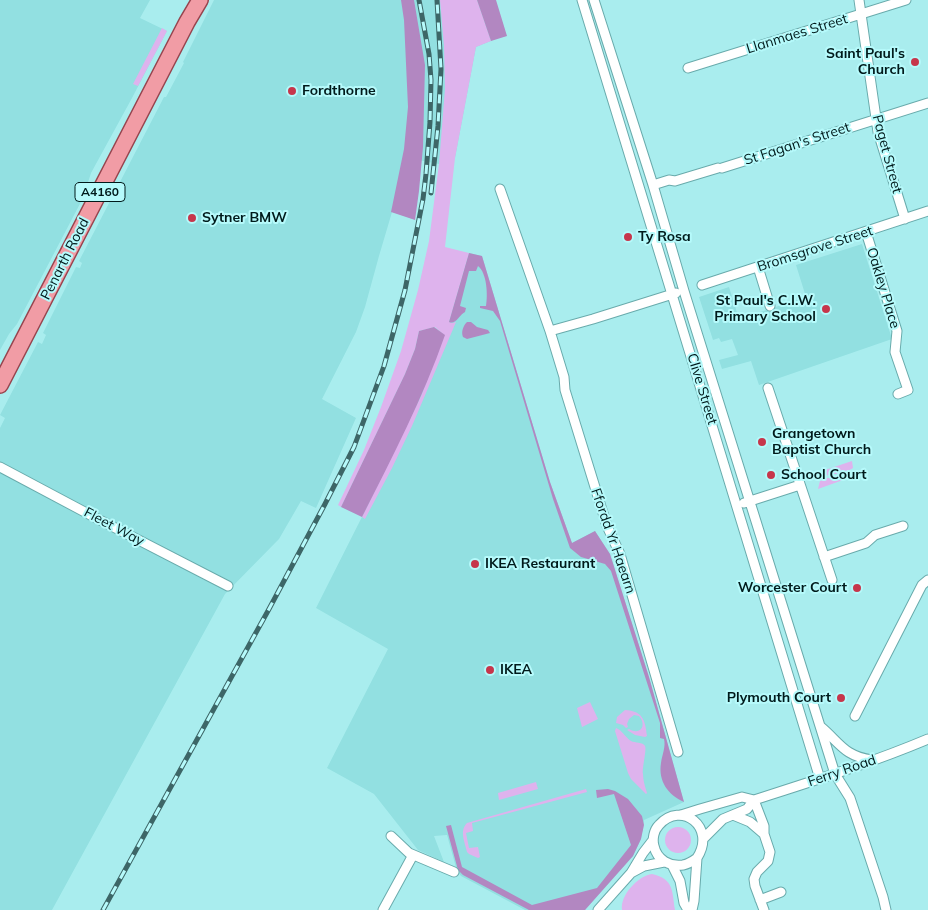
<!DOCTYPE html>
<html>
<head>
<meta charset="utf-8">
<style>
	body { margin:0 }
	canvas { display:block; background:#a9edee }
</style>
</head>
<body>
<canvas width="928" height="910"></canvas>
<script>
const context = document.querySelector('canvas').getContext('2d');
context.lineJoin = 'round';
function fill(path, color) { context.fillStyle = color; context.fill(path, 'evenodd'); }
function stroke(path, color, width, dash) { context.strokeStyle = color; context.lineWidth = width; context.lineCap = dash ? 'butt' : 'round'; context.setLineDash(dash || []); context.stroke(path); }
function drawText(font, color, halo, rows, align = 'center') {
  context.font = font + ' Mulish,sans-serif'; context.lineWidth = 4; context.setLineDash([]); context.textBaseline = 'middle'; context.strokeStyle = halo; context.fillStyle = color; for (const [text, x, y, turn = 0] of rows) {
    context.save(); context.translate(x, y); context.rotate((+turn || 0) * Math.PI / 180); context.textAlign = isNaN(turn) ? turn : align; if (halo) context.strokeText(text, 0, 0); context.fillText(text, 0, 0); context.restore();
  }
}
const built = new Path2D(`
	M0,0H150L140,18L167,31L132,98L91,173L83,198L17,324L9,334L0,350Z
	M214,0H477L491,41L476,47L455,158L439,164L408,158L379,256L365,307L356,332L322,399L356,418L316,508L301,501L279,539L225,594L52,910H0V428L5,418L0,415L38,342L42,344L46,335L43,333L76,267L80,268L82,263L79,261L164,97H166L184,63L183,62Z
	M862,244L892,339L759,385L751,361L722,369L719,360L738,355L732,339L721,342L719,338L713,340L699,297L729,287L739,319L806,297L796,265Z
	M469,253L482,256L550,482L572,543L595,531L610,554L649,677L684,802L644,820L641,839L633,856L585,910H525L461,876L457,871L447,835L434,836L444,862L418,850L374,794L327,768L388,649L316,608L372,497L445,335Z`);
const green = new Path2D(`
	M440,0H477L491,41L476,47L455,158L445,247L469,253L449,322L452,323L456,322L412,426L392,468L365,519L362,517L421,396L444,335L435,327L419,331L415,349L405,374L341,507L338,505L364,450L381,407L401,351L418,290L429,241L439,164L445,89L444,46Z
	M162,28L167,31L138,86L133,84Z
	M852,461L853,468C843,475 830,473 819,478L813,474Z
	M854,472L858,473L859,477L857,475L818,489L820,481L827,478L839,477Z
	M590,702L598,719L582,727L577,708Z
	M625,710C643,711 645,720 647,736L645,737L635,735L627,730L629,729C641,736 647,725 639,716L634,715L629,719L627,724L628,727L626,728L623,725L616,723L617,717Z
	M616,728C622,730 625,737 631,741C635,743 643,742 645,746C647,749 642,768 643,774C643,780 645,787 647,793L646,794L631,779L628,773L615,731Z
	M536,782L538,789L499,800L498,793Z
	M586,789L587,792L472,823L473,831L466,833L469,848L478,847L480,857L478,858L469,854L467,852C465,842 459,831 467,823Z
	M665 840a13 13 0 1 1 26 0a13 13 0 1 1-26 0Z
	M652,874C674,879 672,891 675,910H622C620,895 638,876 652,874Z`);
const forest = new Path2D(`
	M401,0H414L425,65L423,147L419,191L415,220L391,212L404,149L408,107L404,20Z
	M477,0H496L507,36L491,41Z
	M469,253L482,256L550,482L572,543L595,531L610,554L649,677L684,802C668,795 658,781 661,763C662,755 666,747 664,739L660,738V723L611,571L605,564L581,557L570,548L553,499L500,321L493,311L480,308V306H486C488,295 487,273 478,266L476,271H469L460,306L466,308L465,312C459,315 456,325 449,322Z
	M467,322H471L477,327L488,330L490,333L467,339L463,337C461,332 463,326 467,322Z
	M434,327L445,335C423,398 392,458 362,517L341,507L405,374L415,349L419,331Z
	M608,789L615,791L628,799L642,816L644,825L641,839L633,856L585,910H529L463,875L458,870L446,826L451,825L462,867L532,905L597,888L631,845L614,794L597,798L596,790Z`);
const minor = new Path2D(`
	M582,0L820,779
	M594,0L653,185L684,291L835,774L850,798L883,897L886,910
	M859,0L878,132L905,219
	M688,68L906,0
	M722,168L928,103
	M653,185L669,180L675,181L718,168
	M500,189L550,331L593,319L676,293
	M866,232L897,331L895,352L908,390L898,394
	M758,267L770,306
	M702,285L928,211
	M550,331L564,377L565,390L607,526L620,554L678,752
	M768,388L832,580
	M0,467L96,518L228,586
	M744,503L800,485
	M824,557L866,543L875,535L903,526
	M855,716L922,585L928,580
	M821,727C840,743 844,756 872,760
	M754,800L764,826V834L770,852L768,861L757,872L754,879L755,886L764,910
	M681,815L700,809L742,797L754,800C813,781 871,763 928,739
	M733,815L750,822L764,834
	M391,836L409,853L454,872
	M703,839L723,819L747,809L754,800
	M653,840L643,853L631,873L644,866L664,862
	M672,865L680,881L684,903L688,910
	M760,900L781,892
	M383,910L413,855
	M598,910L631,873
	M692,910L694,901L697,858C717,827 681,800 659,825C654,830 652,839 654,846C657,860 670,867 683,865C688,864 693,861 697,858`);
const primary = new Path2D(`
	M0,385L187,22L200,0`);
const rail = new Path2D(`
	M431,193L438,126L441,69L437,0
	M103,910L269,609L325,504L354,447L384,366L405,290L423,199L426,174L430,122L431,80L429,54L419,0`);
const markers = [
	[915,62,5,"#c6364b"],
	[292,91,5,"#c6364b"],
	[192,218,5,"#c6364b"],
	[628,237,5,"#c6364b"],
	[826,309,5,"#c6364b"],
	[762,442,5,"#c6364b"],
	[771,475,5,"#c6364b"],
	[475,564,5,"#c6364b"],
	[857,588,5,"#c6364b"],
	[490,670,5,"#c6364b"],
	[841,698,5,"#c6364b"]
];
const shields = [
	[100,192,50]
];
const shieldNames = [
	["A4160",100,192]
];
const streetNames = [
	["Llanmaes Street",797,34,-17],
	["St Fagan's Street",797,144,-18],
	["Paget Street",887,154,75],
	["Bromsgrove Street",815,249,-18],
	["Penarth Road",65,259,-63],
	["Oakley Place",883,288,73],
	["Clive Street",702,389,73],
	["Fleet Way",114,527,28],
	["Ffordd Yr Haearn",613,541,71],
	["Ferry Road",842,771,-19]
];
const poiNames = [
	["Saint Paul's",905,54,"right"],
	["Church",905,70,"right"],
	["Fordthorne",302,91],
	["Sytner BMW",202,218],
	["Ty Rosa",638,237],
	["St Paul's C.I.W.",816,301,"right"],
	["Primary School",816,317,"right"],
	["Grangetown",772,434],
	["Baptist Church",772,450],
	["School Court",781,475],
	["IKEA Restaurant",485,564],
	["Worcester Court",847,588,"right"],
	["IKEA",500,670],
	["Plymouth Court",831,698,"right"]
];
fill(built, '#92e0e1');
fill(green, '#deb3ed');
fill(forest, '#b287c1');
stroke(minor, '#69abac', 11);
stroke(primary, '#97444e', 18);
stroke(minor, '#fff', 9);
stroke(primary, '#f19ca5', 15);
stroke(rail, '#3d6667', 5);
stroke(rail, '#b6fafb', 3, [9]);
for (const [x, y, r, color] of markers) { const dot = new Path2D(); dot.arc(x, y, r, 0, 2 * Math.PI); context.fillStyle = color; context.fill(dot); stroke(dot, '#b6fafb', 2); }
for (const [x, y, w] of shields) { const box = new Path2D(); box.roundRect(x - w / 2, y - 9.5, w, 19, 4); context.fillStyle = '#b6fafb'; context.fill(box); stroke(box, '#001a1b', 1); }
drawText('bold 12px', '#001a1b', null, shieldNames);
drawText('14px', '#001a1b', '#b6fafb', streetNames);
drawText('bold 14px', '#001a1b', '#b6fafb', poiNames, 'left');
</script>
</body>
</html>
